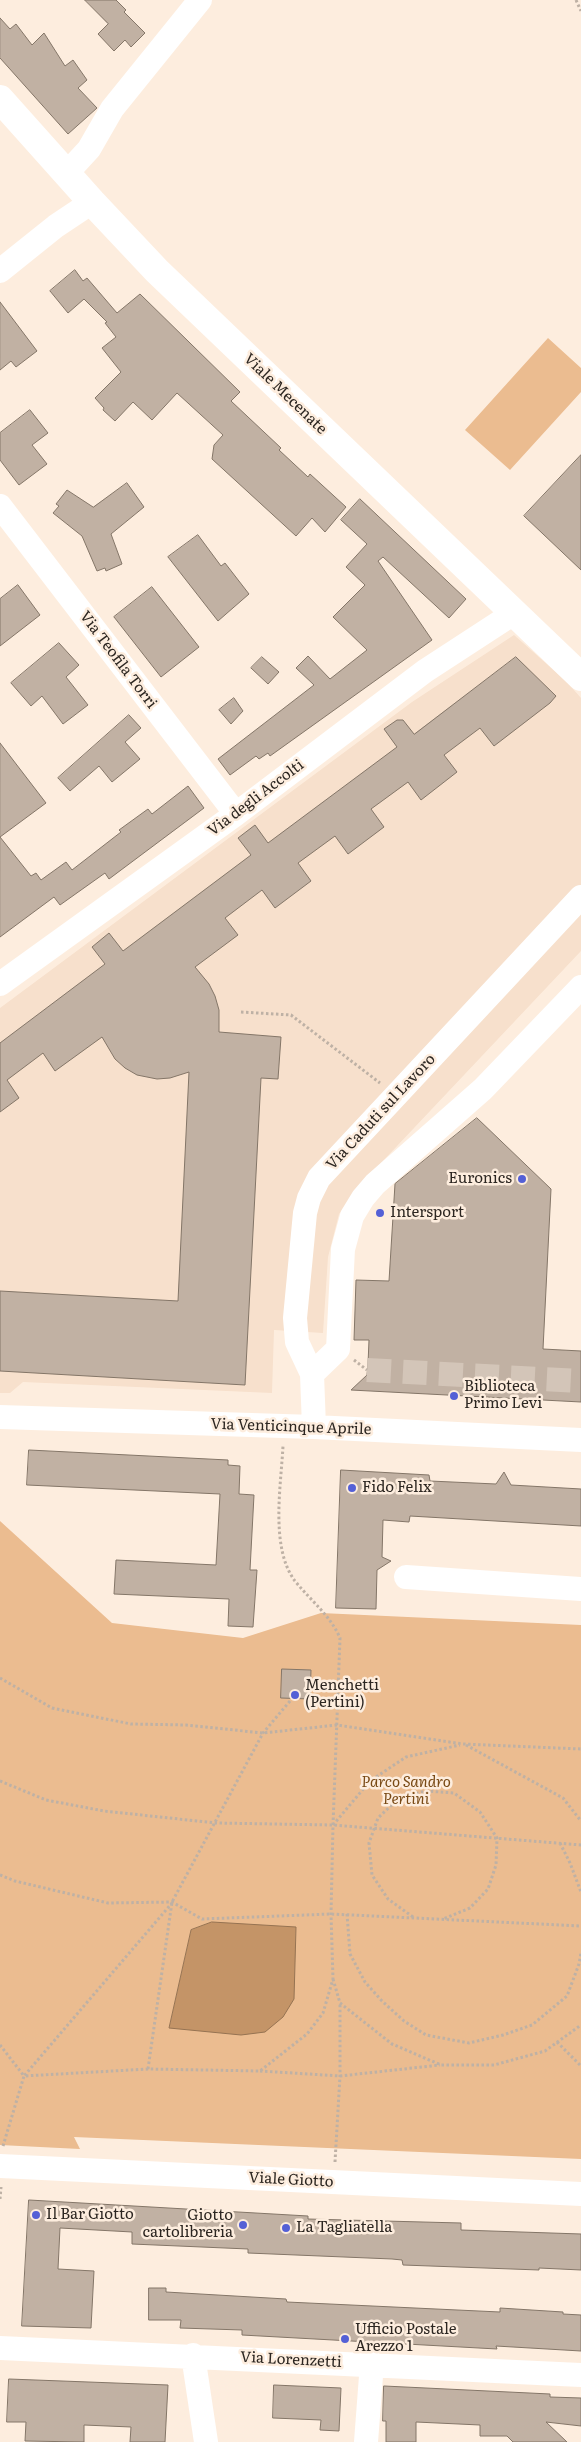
<!DOCTYPE html>
<html>
<head>
<meta charset="utf-8">
<style>
	body { margin:0 }
	canvas { display:block; background:#fdedde }
</style>
</head>
<body>
<canvas width="581" height="2442"></canvas>
<script>
const context = document.querySelector('canvas').getContext('2d');
context.lineJoin = 'round';
function fill(path, color) { context.fillStyle = color; context.fill(path, 'evenodd'); }
function stroke(path, color, width, dash) { context.strokeStyle = color; context.lineWidth = width; context.lineCap = dash ? 'butt' : 'round'; context.setLineDash(dash || []); context.stroke(path); }
function drawText(font, color, halo, rows, align = 'center') {
  context.font = font + ' Literata,serif'; context.lineWidth = 5; context.setLineDash([]); context.textBaseline = 'middle'; context.strokeStyle = halo; context.fillStyle = color; for (const [text, x, y, turn = 0] of rows) {
    context.save(); context.translate(x, y); context.rotate((+turn || 0) * Math.PI / 180); context.textAlign = isNaN(turn) ? turn : align; if (halo) context.strokeText(text, 0, 0); context.fillText(text, 0, 0); context.restore();
  }
}
const built = new Path2D(`
	M514,635L566,681L581,698V951L364,1181L339,1214L328,1257L323,1333L274,1330L272,1393L23,1382L10,1393H0V1008L412,702Z`);
const green = new Path2D(`
	M548,338L581,368V392L510,470L465,430Z
	M0,1521L112,1623L243,1638L321,1613L581,1625V2159L74,2137L80,2149L0,2145ZM296,1927L294,1966L169,2028L191,1930Z`);
const water = new Path2D(`
	M212,1922L296,1927L294,1999L283,2017L265,2032L241,2035L169,2028L191,1930Z`);
const building = new Path2D(`
	M85,0H116L126,10L124,12L145,33L131,47L125,40L114,51L98,34L108,24Z
	M0,18L10,29L16,24L32,45L44,33L65,66L73,60L87,80L78,88L97,108L68,134L0,58Z
	M75,270L83,281L87,278L117,313L140,294L240,392L231,401L281,448L279,450L308,477L310,474L346,507L325,532L312,518L296,536L212,459L214,445L223,435L177,393L152,420L133,402L115,421L103,410L104,408L95,398L121,372L102,348L116,337L105,323L107,322L84,299L68,313L50,291Z
	M0,302L37,351L16,367L11,361L0,370Z
	M30,410L48,433L32,445L47,464L19,485L0,460V433Z
	M581,455V570L524,516Z
	M127,483L144,507L111,534L122,564L106,571L105,568L97,571L82,536L53,513L59,506L56,504L67,490L93,507Z
	M360,499L466,599L449,618L383,557L378,561L432,640L270,756L268,753L259,759L256,756L230,775L218,759L314,685L296,668L308,656L330,679L367,650L333,617L365,585L346,567L367,544L341,520Z
	M198,535L221,566L225,563L249,594L218,621L168,557Z
	M18,585L40,615L0,646V599Z
	M152,587L199,647L161,677L114,617Z
	M59,643L79,665L66,677L88,705L63,724L42,696L31,706L11,683Z
	M262,657L279,672L268,684L251,668Z
	M516,657L556,696L550,703L494,746L480,728L444,755L457,772L421,800L408,782L371,809L384,827L348,854L335,836L298,863L311,881L275,908L262,890L225,918L238,935L195,967L209,984L215,996L219,1010V1032L281,1037L278,1079L261,1078L245,1385L0,1371V1291L178,1301L189,1072L170,1078L157,1079L137,1075L125,1068L115,1059L102,1037L55,1071L43,1053L7,1080L19,1098L0,1112V1043L105,964L92,947L109,933L123,951L251,855L238,838L255,825L268,843L397,747L384,729L397,720H403L414,734Z
	M234,698L243,711L231,724L219,710Z
	M129,715L141,728L125,742L140,759L112,782L99,766L70,791L58,778Z
	M0,743L46,803L0,837L31,876L36,873L41,880L66,862L72,870L121,832L119,830L148,809L152,814L188,786L204,808L109,879L105,873L60,905L54,897L0,937Z
	M477,1118L551,1189L543,1349L581,1351V1402L351,1390L367,1375L368,1364L369,1340H354L356,1280L389,1281L395,1184Z
	M29,1450L228,1460V1465L240,1466L239,1494L254,1495L250,1570H257L253,1627L228,1626L229,1599L114,1594L116,1560L216,1565L220,1494L27,1485Z
	M341,1470L429,1475L430,1481L496,1484L504,1472L511,1485L581,1489V1526L410,1516L409,1522L383,1520L382,1557L391,1561L377,1570L376,1609L336,1608Z
	M282,1669L311,1670L310,1699L281,1698Z
	M29,2200L308,2216V2219L461,2223V2230L581,2234V2270L539,2268V2270L403,2265L402,2260L392,2259L248,2253V2249L132,2244V2232L60,2228L58,2269L94,2271L91,2328L22,2326Z
	M149,2288H166V2292L286,2299L287,2302L500,2312V2308L563,2312V2314L581,2315V2351L496,2346L497,2349L242,2335V2330L180,2328L181,2320H149Z
	M9,2379L168,2385L165,2442H130L131,2427L84,2425V2442L25,2441L26,2422H7Z
	M274,2385L341,2388L339,2431L320,2430L321,2420L273,2418Z
	M384,2386L550,2394V2397L581,2398V2426L546,2422L567,2442H513L507,2436H480V2425L416,2422V2442H386V2421H383Z`);
const minorTunnel = new Path2D(`
	M367,1370L581,1381`);
const path = new Path2D(`
	M576,0L581,11
	M241,1012L291,1015L380,1083
	M354,1360L367,1370
	M0,1678L52,1708L131,1724L186,1725L263,1733L337,1725L463,1744L581,1749
	M466,1745L563,1798L581,1821
	M0,1781L46,1800L104,1811L216,1823L333,1825L581,1845
	M333,1825L370,1781L406,1757L460,1745
	M560,1843L570,1863L581,1892
	M0,1875L15,1881L108,1903L172,1902L202,1919L331,1914L581,1926
	M347,1914L350,1954L365,1982L382,2001L404,2021L426,2035L469,2043L503,2035L532,2025L567,1996L579,1964L581,1953
	M413,1917L388,1899L372,1875L369,1843L378,1818L399,1798L426,1791L454,1793L480,1812L497,1838L496,1865L488,1889L470,1908L443,1919
	M333,1979L340,2003L392,2044L441,2065H494L545,2051L581,2025
	M557,2042L581,2066
	M0,2045L24,2076L172,1903
	M148,2069L172,1902L263,1733L290,1701
	M260,2071L340,2076L440,2065
	M3,2146L24,2076L148,2069L260,2071L307,2034L323,2013L333,1979L331,1914L333,1825L340,1638C330,1615 311,1601 295,1581C270,1548 281,1486 283,1446
	M335,2162L340,2076V2004
	M0,2199L1,2187`);
const minor = new Path2D(`
	M66,174L89,149L112,109L200,0
	M0,271L56,226L92,202
	M0,506L236,814
	M0,984L236,814L425,671L514,613
	M312,1374L297,1342L295,1318L305,1213L309,1198L319,1178L581,897
	M0,1417L314,1427L581,1440
	M314,1427L312,1374L338,1349L343,1249L352,1216L363,1198L375,1184L483,1089L581,987
	M406,1577L581,1589
	M0,2166L581,2194
	M0,2348L581,2375
	M193,2355L206,2442
	M366,2442L372,2363`);
const major = new Path2D(`
	M0,99L92,202L157,271L581,677`);
const markers = [
	[522,1179,5,"#5460d6"],
	[380,1213,5,"#5460d6"],
	[454,1396,5,"#5460d6"],
	[352,1488,5,"#5460d6"],
	[295,1695,5,"#5460d6"],
	[36,2215,5,"#5460d6"],
	[243,2225,5,"#5460d6"],
	[286,2228,5,"#5460d6"],
	[345,2339,5,"#5460d6"]
];
const streetNames = [
	["Viale Mecenate",285,394,44],
	["Via Teofila Torri",118,660,53],
	["Via degli Accolti",256,798,-37],
	["Via Caduti sul Lavoro",381,1112,-47],
	["Via Venticinque Aprile",291,1427,2],
	["Viale Giotto",291,2180,3],
	["Via Lorenzetti",291,2360,3]
];
const poiNames = [
	["Euronics",512,1179,"right"],
	["Intersport",390,1213],
	["Biblioteca",464,1387],
	["Primo Levi",464,1404],
	["Fido Felix",362,1488],
	["Menchetti",305,1686],
	["(Pertini)",305,1703],
	["Il Bar Giotto",46,2215],
	["Giotto",233,2216,"right"],
	["cartolibreria",233,2233,"right"],
	["La Tagliatella",296,2228],
	["Ufficio Postale",355,2330],
	["Arezzo 1",355,2347]
];
const parkNames = [
	["Parco Sandro",406,1783],
	["Pertini",406,1800]
];
fill(built, '#f7e0cc');
fill(green, '#ebbc90');
fill(water, '#c49467');
stroke(water, '#967352', 1);
fill(building, '#c1b1a3');
stroke(building, '#847668', 1);
stroke(minorTunnel, '#d3c5b8', 24, [24, 12]);
stroke(path, '#beb1a5', 3, [2.5, 2.5]);
stroke(minor, '#fff', 24);
stroke(major, '#fff', 28);
for (const [x, y, r, color] of markers) { const dot = new Path2D(); dot.arc(x, y, r, 0, 2 * Math.PI); context.fillStyle = color; context.fill(dot); stroke(dot, '#fdedde', 2); }
drawText('15px', '#2c2621', '#fdedde', streetNames);
drawText('15px', '#2c2621', '#fdedde', poiNames, 'left');
drawText('italic 15px', '#794a15', '#fdedde', parkNames);
</script>
</body>
</html>
